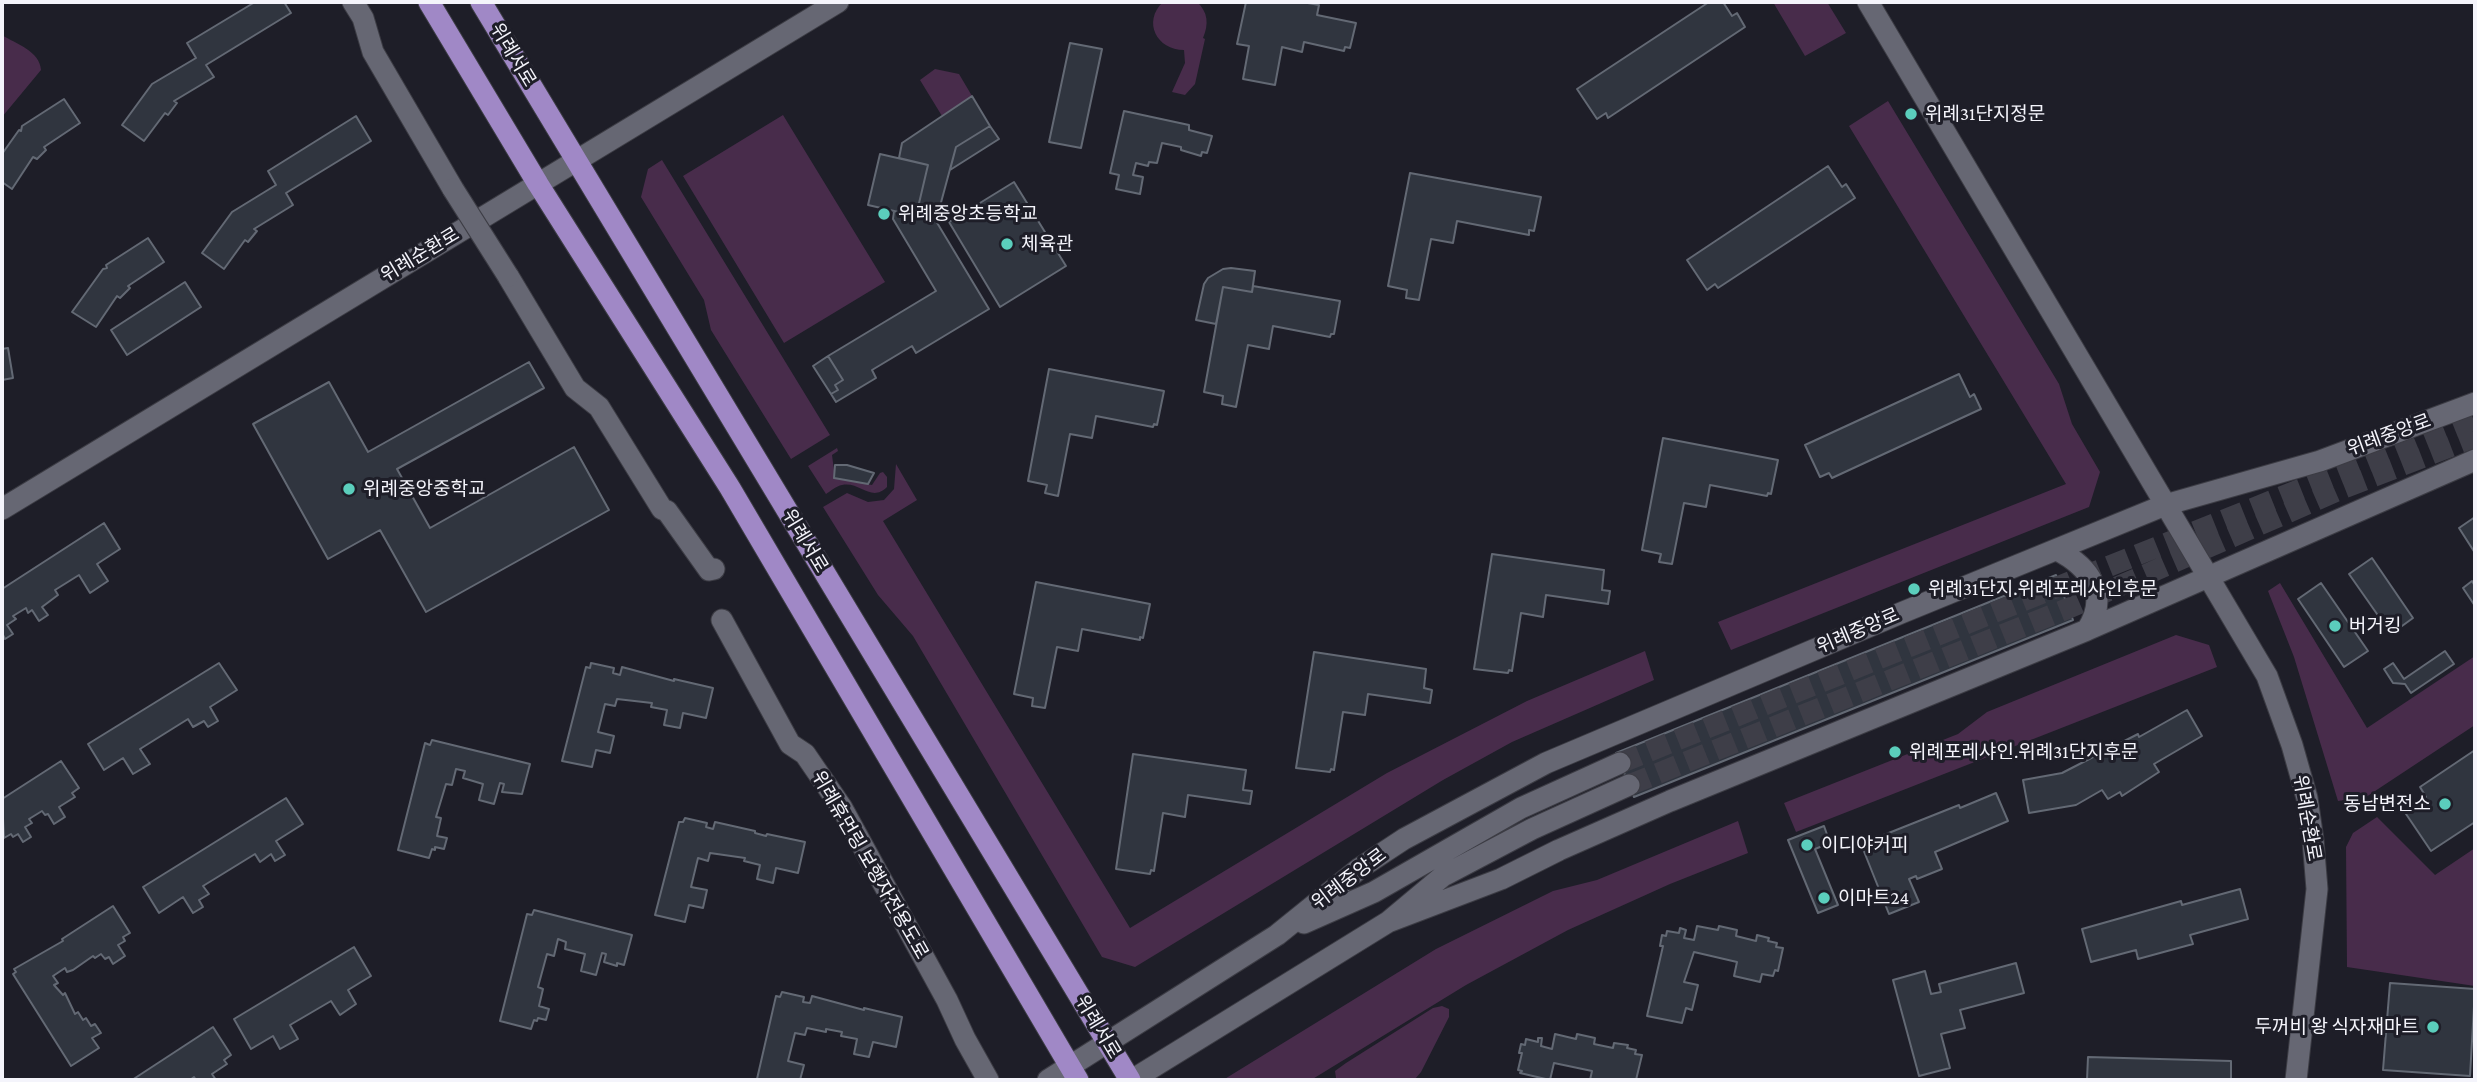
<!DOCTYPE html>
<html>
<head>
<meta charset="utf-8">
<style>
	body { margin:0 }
	#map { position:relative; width:2477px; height:1082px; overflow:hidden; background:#1e1e28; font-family:"Crimson Pro",serif }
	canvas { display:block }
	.frame { position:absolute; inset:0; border:4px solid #f4f4fb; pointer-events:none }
</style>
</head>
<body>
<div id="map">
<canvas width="2477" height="1082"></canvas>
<div class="frame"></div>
</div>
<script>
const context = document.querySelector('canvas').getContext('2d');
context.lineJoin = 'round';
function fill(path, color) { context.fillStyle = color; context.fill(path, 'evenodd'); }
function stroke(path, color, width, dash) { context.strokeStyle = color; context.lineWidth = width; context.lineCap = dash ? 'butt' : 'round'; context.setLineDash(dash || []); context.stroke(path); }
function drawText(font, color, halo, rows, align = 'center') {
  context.font = font + ' "Crimson Pro","Noto Sans KR",serif'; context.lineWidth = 6; context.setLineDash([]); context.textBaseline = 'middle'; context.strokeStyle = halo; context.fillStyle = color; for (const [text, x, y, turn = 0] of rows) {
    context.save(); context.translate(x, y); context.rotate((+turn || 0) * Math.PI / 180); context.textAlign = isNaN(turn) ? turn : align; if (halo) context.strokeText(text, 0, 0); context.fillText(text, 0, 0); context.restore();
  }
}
const green = new Path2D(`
	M1163,2H1197C1208,12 1209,24 1203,38L1205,39L1195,84L1185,95L1172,92L1185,63L1184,50C1157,50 1142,22 1163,2Z
	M1773,2H1827L1846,33L1805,56Z
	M2,35C16,44 40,51 41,70L2,117Z
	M935,69L959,74L972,96L942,116L920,80Z
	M1888,101L2059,384L2072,424L2100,472L2089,507L1731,650L1718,622L2066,484L1849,126Z
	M783,115L885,282L784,343L683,176Z
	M662,160L830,435L791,459L711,330L704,300L641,197L648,169Z
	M837,448L838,451L832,455L835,478L872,485L880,473L883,472L887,477V487C871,503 860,481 842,485C836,486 831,491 826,494L808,466Z
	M896,464L917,500L883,521L1130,928L1387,773L1527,701L1645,651L1654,680L1512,742L1443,780L1135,967L1102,957L913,636L878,595L823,507L847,493L868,502L884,500L894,489Z
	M2280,583L2367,728L2475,656V725L2366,797L2338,801L2294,657L2268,591Z
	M2176,635L2209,645L2217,667L1796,832L1784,803L1958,734L1987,712Z
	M2377,817L2435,875L2475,848V986L2347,967L2346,847L2353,833Z
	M1738,821L1748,853L1670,884L1568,930L1466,985L1311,1080H1223L1436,949L1553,891L1597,880Z
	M1442,1006L1449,1009V1017L1421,1072L1415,1079L1341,1080L1336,1078L1335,1071L1346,1063L1433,1008Z`);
const building = new Path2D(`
	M255,2H284L291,13L206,65L214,77L174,101L177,103L168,115L165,113L144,141L122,125L152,84L196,58L187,43Z
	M1246,2H1302L1319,5L1317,15L1356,23L1350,48L1345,47L1344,51L1304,42L1302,52L1282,47L1275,85L1243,79L1249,46L1237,44Z
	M1709,2H1723L1732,16L1737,13L1745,27L1608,118L1606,113L1597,119L1577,89Z
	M1070,43L1102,49L1081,148L1049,142Z
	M972,96L990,126L956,147L936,221L989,309L916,353L912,346L872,370L876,378L836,402L831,394L838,390L835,385L843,380L828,356L936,291L893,219L894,211L916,216L928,165L899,158L902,143Z
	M64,99L80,123L44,147L46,150L37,159L33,157L12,189L2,182V154L19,130L21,131L22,126Z
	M1124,111L1189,125V130L1212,136L1207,153L1202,152L1201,156L1181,150V147L1162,143L1157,163L1149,162L1148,166L1136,163L1133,175L1143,177L1140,194L1116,189L1119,175L1110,173Z
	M356,116L371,141L286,193L293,205L254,229L257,231L248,242L245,240L224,269L202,253L232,212L276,185L268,171Z
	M990,126L999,139L950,170L956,147Z
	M880,154L928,165L916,216L868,205Z
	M1828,166L1842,187L1846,184L1855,198L1718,288L1715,284L1707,290L1687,260Z
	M1410,173L1541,197L1534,231L1529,230V235L1457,221L1453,243L1431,239L1419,300L1406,298L1407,290L1388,286Z
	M1014,182L1066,266L1000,307L949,222Z
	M148,238L164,262L128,286L130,288L120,298L117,296L96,327L72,312L103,269L107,268L106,265Z
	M1231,268L1255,271L1252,292L1223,287L1216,324L1196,320L1204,284L1208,278L1223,269Z
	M185,282L201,307L127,355L111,330Z
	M1253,286L1340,301L1334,334H1331L1330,337L1273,326L1269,349L1248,345L1236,407L1222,404L1223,396L1204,392L1223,287L1252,292Z
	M8,348L13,378L2,380V349Z
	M828,356L843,380L835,385L838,390L831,394L813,366Z
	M529,362L544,388L397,469L430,528L574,447L609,510L426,612L380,530L328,559L253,424L329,382L368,452Z
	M1049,369L1164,391L1157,425L1154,424L1153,427L1096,416L1092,438L1070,434L1058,496L1045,493L1047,485L1028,481Z
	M1959,374L1970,397L1974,394L1981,409L1832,478L1829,473L1820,477L1805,445Z
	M1663,438L1778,460L1771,494L1768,493L1767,496L1710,485L1706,507L1684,503L1672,564L1659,562L1661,554L1642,550Z
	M835,465H847L874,473L868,484L834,478Z
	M2475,517V553L2459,528Z
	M104,523L120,549L97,564L108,581L90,593L79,575L55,590L58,595L42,607L48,615L39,621L32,610L28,613L26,608L13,616L16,619L7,625L13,634L5,639L2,633V589Z
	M1492,554L1604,570L1602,590L1610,591L1608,604L1546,595L1543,617L1521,613L1512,671L1509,670L1508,673L1474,669Z
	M2372,558L2413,618L2391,634L2349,574Z
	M2056,575L2073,620L1634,797L1616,753Z
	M2472,581L2475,586V606L2463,588Z
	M1036,582L1150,604L1143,638L1140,637V640L1082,629L1078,651L1057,647L1045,708L1032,706L1033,698L1014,694Z
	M2321,583L2368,651L2344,667L2298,599Z
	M2445,651L2454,664L2411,693L2405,684L2393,683L2384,669L2393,663L2404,679Z
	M1314,652L1426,669L1424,688L1432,690L1430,703L1368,694L1365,715L1343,712L1334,770L1331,769L1330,772L1296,768Z
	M219,663L237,690L210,707L218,721L208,727L204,721L193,727L188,719L140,749L150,764L133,774L123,758L104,770L88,744Z
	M591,663L614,668L613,673L620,675L622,667L674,681V679L713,688L706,718L683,713L680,728L664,725L667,710L651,707L652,703L617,699L615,706L605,704L598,732L614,736L610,753L596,750L592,767L562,761L586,667L590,668Z
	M2187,710L2202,736L2154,764L2159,772L2122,796L2120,792L2108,799L2102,790L2076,805L2029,813L2023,780L2062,773L2138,734L2139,737Z
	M432,740L530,764L522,794L502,792L504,784L500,783L494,804L479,800L483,784L463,778L465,771L456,769L452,785L446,784L436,817L441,818L437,836L447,838L444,849L435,847V850L432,849L429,858L398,850L425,743L430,745Z
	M2475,750V822L2431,851L2404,811L2426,797L2420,787Z
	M1133,754L1246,770L1243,790L1252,791L1250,804L1188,795L1185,817L1163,813L1154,871L1151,870L1150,874L1116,869Z
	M61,761L79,788L72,793L75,797L59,807L65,817L54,824L48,814L45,815L42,811L29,819L32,823L25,827L31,837L23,842L18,834L13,837L11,834L4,838L2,799Z
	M1996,793L2008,821L1935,852L1942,869L1917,879L1916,876L1909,879L1919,902L1889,914L1861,844L1959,805L1960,808Z
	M286,798L303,824L276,841L285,855L275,861L271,854L260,862L255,854L203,886L209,894L199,900L203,907L193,913L183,897L159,913L143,887Z
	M685,818L707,823L706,827L713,829L715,822L755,831V833L766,836L767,834L805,842L798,873L776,868L773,883L757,879L760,865L744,861L745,858L710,853L708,861L698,858L691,887L707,890L703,908L689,905L685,922L655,915L679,822H683Z
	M1824,826L1830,843L1815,849L1838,905L1818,913L1788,840Z
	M2240,889L2248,919L2190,935L2193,944L2138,959L2136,950L2091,962L2082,929L2181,901L2182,905Z
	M113,906L130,933L123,937L125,941L118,945L125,956L113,964L109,957L105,959L101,954L95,958L93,956L73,970L67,972L65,968L53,976L58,983L54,985L63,995L65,993L75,1014L78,1012L83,1020L86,1018L91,1026L95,1024L101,1033L92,1038L99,1048L71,1066L13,974L16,972L14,969L63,941L62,939Z
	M534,910L632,935L624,965L617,963V966L604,962L606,954L602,953L596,975L581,971L585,954L565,949L566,942L558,939L554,956L547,954L538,987L543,989L539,1006L549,1009L546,1020L538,1018L537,1021L534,1020L531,1029L500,1021L527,914L532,915Z
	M1697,926L1718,930L1719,926L1737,930L1736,936L1756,941L1757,935L1769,938L1768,941L1777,943L1776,947L1783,948L1778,971L1775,970L1773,976L1762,974L1760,982L1734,976L1737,962L1694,952L1684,982L1698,985L1692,1010L1686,1008L1682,1023L1647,1016L1663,946H1660L1662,935L1666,936L1667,931L1679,933L1680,928L1686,930L1684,938L1694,940Z
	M354,947L371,976L348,990L356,1004L340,1015L331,1001L290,1025L298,1039L280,1049L273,1036L251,1049L234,1019Z
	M2016,963L2024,993L1960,1010L1965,1028L1941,1034L1950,1068L1919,1076L1893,980L1925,971L1931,994L1941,992L1939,984Z
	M2390,983L2475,989L2470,1076L2383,1070Z
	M782,992L804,997L803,1002L810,1003L812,996L864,1010V1008L902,1017L896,1047L873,1042L869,1057L854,1054L857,1039L841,1036L842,1032L826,1029V1032L807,1028L805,1035L795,1033L788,1061L804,1065L800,1080H754L757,1079L776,996L780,997Z
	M213,1027L231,1055L224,1060L227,1064L212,1074L216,1080H196L194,1077L190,1080H132Z
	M1555,1034L1576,1039L1577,1034L1595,1038L1594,1044L1613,1048L1614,1043L1628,1045L1627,1048L1636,1050L1635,1054L1642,1055L1636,1080H1590L1592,1071L1554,1063L1550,1080L1520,1073L1522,1071L1518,1070L1522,1053H1519L1521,1044L1525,1045L1526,1039L1538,1042V1038H1542L1541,1046L1552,1049Z
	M2088,1057L2231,1061V1080H2087Z`);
const secondaryTunnel = new Path2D(`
	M1620,763L2475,419
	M1629,785L2069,608L2344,488L2475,437`);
const street = new Path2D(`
	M353,2L363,18L373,52L453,189
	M508,276L575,388L599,407L662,509L667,511L709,570L714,569
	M722,620L790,744L805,754L842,808L947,1000L965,1039L988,1080`);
const secondary = new Path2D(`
	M1868,2L2267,676L2292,745L2307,798L2313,840L2317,889L2296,1080
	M2,509L838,2
	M2057,550C2090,567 2110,595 2087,630
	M1388,922L1501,879L1559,850L1670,801L2087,630L2475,460
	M1304,923L1374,892L1521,808L1620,763
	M1048,1080L1277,935L1360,868L1404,839L1546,763L1901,613L2165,505L2320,461L2475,403
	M1132,1080L1388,922L1443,876L1532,829L1629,785`);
const primary = new Path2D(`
	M429,2L538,184L730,488L1078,1080
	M481,2L1130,1080`);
const streetBridge = new Path2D(`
	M453,189L508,276`);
const markers = [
	[1911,114,7,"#5bcebc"],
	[884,214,7,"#5bcebc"],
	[1007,244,7,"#5bcebc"],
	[349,489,7,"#5bcebc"],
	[1914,589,7,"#5bcebc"],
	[2335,626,7,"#5bcebc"],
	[1895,752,7,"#5bcebc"],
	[2445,804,7,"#5bcebc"],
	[1807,845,7,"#5bcebc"],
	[1824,898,7,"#5bcebc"],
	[2433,1027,7,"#5bcebc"]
];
const streetNames = [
	["위례서로",513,55,59],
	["위례순환로",420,255,-31],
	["위례중앙로",2389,435,-20],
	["위례서로",805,541,59],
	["위례중앙로",1858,631,-23],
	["위례순환로",2307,818,80],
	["위례휴먼링 보행자전용도로",870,865,60],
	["위례중앙로",1349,879,-37],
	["위례서로",1098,1027,59]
];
const poiNames = [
	["위례31단지정문",1925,114],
	["위례중앙초등학교",898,214],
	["체육관",1021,244],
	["위례중앙중학교",363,489],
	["위례31단지.위례포레샤인후문",1928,589],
	["버거킹",2349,626],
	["위례포레샤인.위례31단지후문",1909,752],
	["동남변전소",2431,804,"right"],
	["이디야커피",1821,845],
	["이마트24",1838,898],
	["두꺼비 왕 식자재마트",2419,1027,"right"]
];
fill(green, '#482c4b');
fill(building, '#30353f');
stroke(building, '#636974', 2);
stroke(secondaryTunnel, '#3e3e48', 21, [21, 10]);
stroke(street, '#3c3c44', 23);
stroke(secondary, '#3c3c44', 23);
stroke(primary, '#3c3c44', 23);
stroke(street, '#666773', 21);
stroke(secondary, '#666773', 21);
stroke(primary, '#a088c6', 21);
stroke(streetBridge, '#3c3c44', 23, []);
stroke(streetBridge, '#666773', 21);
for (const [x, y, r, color] of markers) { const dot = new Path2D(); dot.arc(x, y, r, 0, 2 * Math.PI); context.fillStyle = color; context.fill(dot); stroke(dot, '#1e1e28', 2.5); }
drawText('19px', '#f4f4fb', '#1e1e28', streetNames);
drawText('19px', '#f4f4fb', '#1e1e28', poiNames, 'left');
</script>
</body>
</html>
